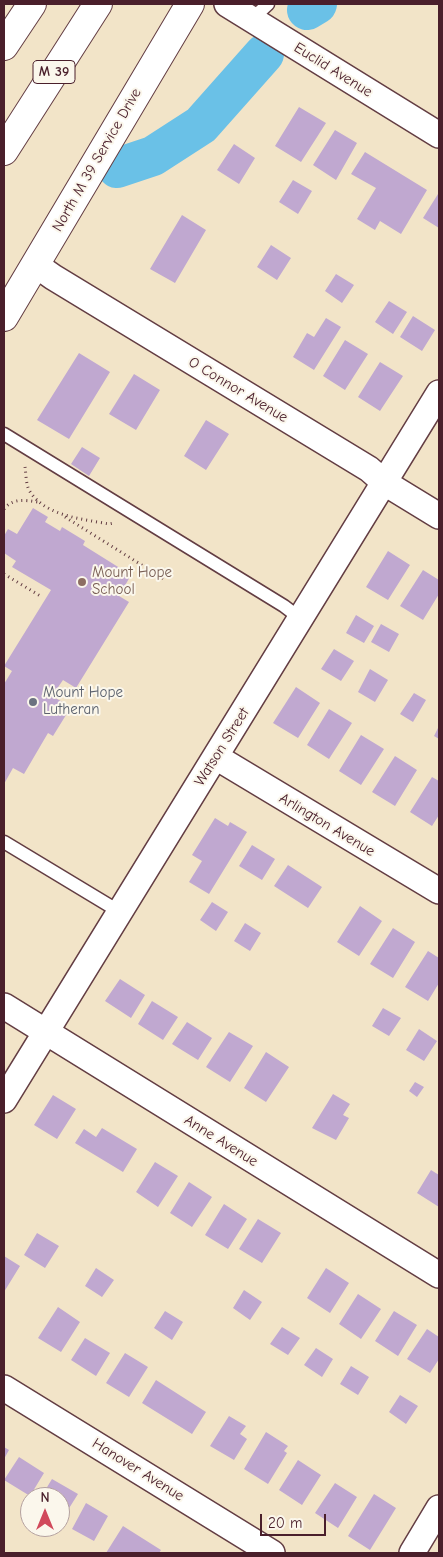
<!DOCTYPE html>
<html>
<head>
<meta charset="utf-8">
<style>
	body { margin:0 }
	#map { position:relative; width:443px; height:1557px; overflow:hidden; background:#f2e4c8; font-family:"Comic Neue",sans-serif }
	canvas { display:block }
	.frame { position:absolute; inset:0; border:5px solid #4a1f2b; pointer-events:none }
	.north { position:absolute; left:20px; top:1487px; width:50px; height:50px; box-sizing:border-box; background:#fbf7ec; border:1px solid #b4a19f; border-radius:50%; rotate:0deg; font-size:14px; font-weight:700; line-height:20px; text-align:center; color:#4a1f2b }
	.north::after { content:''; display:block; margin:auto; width:18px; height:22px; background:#d1495b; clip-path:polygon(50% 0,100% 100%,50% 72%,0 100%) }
	.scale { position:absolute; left:260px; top:1514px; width:66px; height:22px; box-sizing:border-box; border:2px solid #4a1f2b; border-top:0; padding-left:6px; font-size:15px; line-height:18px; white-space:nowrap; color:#4a1f2b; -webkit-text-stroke:4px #fbf7ec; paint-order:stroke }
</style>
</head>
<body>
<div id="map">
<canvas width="443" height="1557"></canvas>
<div class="frame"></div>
<div class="north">N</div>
<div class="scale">20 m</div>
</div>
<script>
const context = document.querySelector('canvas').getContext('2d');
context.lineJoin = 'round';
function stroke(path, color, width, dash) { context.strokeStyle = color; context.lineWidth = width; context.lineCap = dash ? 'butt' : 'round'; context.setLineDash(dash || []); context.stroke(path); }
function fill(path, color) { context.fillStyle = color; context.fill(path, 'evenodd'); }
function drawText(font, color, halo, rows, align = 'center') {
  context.font = font + ' "Comic Neue",sans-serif'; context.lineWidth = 4; context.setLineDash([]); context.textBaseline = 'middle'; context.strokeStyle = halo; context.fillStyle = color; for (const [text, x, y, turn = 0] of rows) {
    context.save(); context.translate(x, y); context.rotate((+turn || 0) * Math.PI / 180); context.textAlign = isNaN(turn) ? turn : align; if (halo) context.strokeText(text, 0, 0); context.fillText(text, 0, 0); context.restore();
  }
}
const river = new Path2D(`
	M307,10L317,4
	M117,168L153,156L201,125L264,54`);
const building = new Path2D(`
	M299,107L326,123L301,162L275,146Z
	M335,130L357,143L336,180L313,165Z
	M234,144L255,158L239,184L217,170Z
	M365,152L427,190L401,234L380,221L375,230L357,219L376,188L351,174Z
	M293,180L312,191L298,214L279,202Z
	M438,194L439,195V228L423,218Z
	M182,215L206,230L175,283L150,269Z
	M271,245L291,258L277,280L257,267Z
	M336,274L354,285L342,303L325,291Z
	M389,301L407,312L393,334L375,322Z
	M413,316L435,330L422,351L400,337Z
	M326,318L341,327L314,370L293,357L307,333L314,337Z
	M345,340L368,354L345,390L323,376Z
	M79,353L110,372L69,439L37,420Z
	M380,362L403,376L380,411L358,397Z
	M134,374L160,390L136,430L109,414Z
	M206,420L229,434L206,470L184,456Z
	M82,447L100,458L89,476L71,464Z
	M33,508L48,517L45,522L60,531L62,527L85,541L83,545L131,575L119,596L129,602L76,688L63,680L52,696L71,707L53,736L48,733L24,774L13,768L4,784V684L12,671L4,666L51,590L12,567L16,561L4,553V536L8,529L17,534Z
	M388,551L410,565L388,600L366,587Z
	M423,570L439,580V594L423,620L400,606Z
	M356,615L374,626L364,643L346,633Z
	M381,624L399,634L389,652L371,642Z
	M334,649L354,661L341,681L321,669Z
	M370,669L388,680L375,702L358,692Z
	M296,687L320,703L298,738L273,723Z
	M414,693L426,700L413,722L400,714Z
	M329,709L352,723L329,759L307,745Z
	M439,726V739L434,736Z
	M361,735L384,749L361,785L339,771Z
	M395,756L417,770L395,806L372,792Z
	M432,777L439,781V815L432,826L410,812Z
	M215,818L228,826L230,822L247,832L209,894L189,882L202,861L192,855Z
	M252,845L275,859L262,880L239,866Z
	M288,865L322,887L308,908L274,886Z
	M212,902L228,912L216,931L200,920Z
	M360,906L382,921L359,956L337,942Z
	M245,923L261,933L250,951L234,941Z
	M393,928L415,942L393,978L370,964Z
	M428,951L439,958V983L428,1001L405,987Z
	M120,979L145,995L131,1018L105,1001Z
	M152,1001L178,1017L163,1040L138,1024Z
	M383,1008L401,1018L389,1036L372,1026Z
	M187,1022L212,1038L198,1060L172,1044Z
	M419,1029L437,1041L424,1061L406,1050Z
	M229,1032L253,1046L230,1082L206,1067Z
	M266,1052L289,1067L266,1102L244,1088Z
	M415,1082L424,1087L417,1097L409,1091Z
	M333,1094L350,1104L343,1115L349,1118L336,1140L312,1128Z
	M53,1095L76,1109L57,1139L34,1125Z
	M102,1128L137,1149L123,1172L75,1143L84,1129L96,1137Z
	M155,1162L178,1176L158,1207L136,1192Z
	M431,1170L439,1175V1207L417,1193Z
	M189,1182L212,1197L192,1227L170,1213Z
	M224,1204L247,1219L228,1249L205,1235Z
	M258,1219L281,1233L262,1263L239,1249Z
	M37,1233L59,1246L45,1268L24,1255Z
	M4,1256L20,1266L4,1292Z
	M96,1268L114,1280L102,1297L85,1286Z
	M326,1268L349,1283L330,1313L307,1298Z
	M244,1290L262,1302L250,1320L233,1308Z
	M358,1294L381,1309L361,1339L339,1324Z
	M58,1307L80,1322L61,1352L38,1338Z
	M165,1311L183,1322L172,1340L154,1328Z
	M394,1311L417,1325L398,1356L375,1341Z
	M282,1327L300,1338L288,1355L270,1344Z
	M427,1329L439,1337V1359L430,1373L407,1359Z
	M85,1338L110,1353L96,1376L71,1360Z
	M316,1348L333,1359L322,1377L304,1365Z
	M125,1353L148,1367L129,1397L106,1383Z
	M351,1366L369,1377L358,1395L340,1384Z
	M156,1380L206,1412L192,1434L142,1403Z
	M400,1395L418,1406L406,1424L389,1412Z
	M229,1416L246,1426L240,1434L247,1439L234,1460L210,1446Z
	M266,1432L288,1446L284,1451L287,1453L268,1484L244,1469Z
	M4,1447L9,1450L4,1459Z
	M19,1457L44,1473L30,1496L4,1480Z
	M298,1460L321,1475L302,1505L279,1490Z
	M52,1479L78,1494L61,1521H60V1497H41Z
	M335,1483L357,1497L338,1528L315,1513Z
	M374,1494L396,1508L370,1550L348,1536Z
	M86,1503L108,1516L94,1541L72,1529Z
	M123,1526L161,1550L159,1553H106Z`);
const path = new Path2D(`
	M25,467C26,474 26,484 29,490C44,516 82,519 109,524L114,523
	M4,509C13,498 24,500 38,502
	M65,517L164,579
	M4,574L42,597`);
const lane = new Path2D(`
	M252,19L268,4
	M4,434L284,606L301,619
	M4,842L120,912`);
const street = new Path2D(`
	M227,4L439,135
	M36,265L53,277L369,469L385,483L439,516
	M216,757L439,891
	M4,1006L439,1275
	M4,1100L439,393
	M4,1388L272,1553
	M412,1553L439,1508`);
const secondary = new Path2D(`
	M4,317L190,4`);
const highway = new Path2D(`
	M4,46L32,4
	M4,151L98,4`);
const markers = [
	[82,582,5,"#8d6e63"],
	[33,702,5,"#6b7280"]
];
const shields = [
	[54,72,42]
];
const shieldNames = [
	["M 39",54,72]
];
const streetNames = [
	["Euclid Avenue",333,70,32],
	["North M 39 Service Drive",97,160,-60],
	["O Connor Avenue",238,390,31],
	["Watson Street",222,747,-58],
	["Arlington Avenue",327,825,31],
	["Anne Avenue",221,1141,32],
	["Hanover Avenue",138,1470,32]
];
const educationNames = [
	["Mount Hope",92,573],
	["School",92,590]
];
const worshipNames = [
	["Mount Hope",43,693],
	["Lutheran",43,710]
];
stroke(river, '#6ac1e7', 40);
fill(building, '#c0a8d0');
stroke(lane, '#633d43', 15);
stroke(street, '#633d43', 28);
stroke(secondary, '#633d43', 30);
stroke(highway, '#633d43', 30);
stroke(path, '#633d43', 3, [1, 4]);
stroke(lane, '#fff', 12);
stroke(street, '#fff', 25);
stroke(secondary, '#fff', 28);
stroke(highway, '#fff', 28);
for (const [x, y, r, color] of markers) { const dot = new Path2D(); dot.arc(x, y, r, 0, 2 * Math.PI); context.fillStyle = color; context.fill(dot); stroke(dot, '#fbf7ec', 2); }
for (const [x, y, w] of shields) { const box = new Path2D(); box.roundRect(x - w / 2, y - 11.5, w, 23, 4); context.fillStyle = '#fbf7ec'; context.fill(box); stroke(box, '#4a1f2b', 1); }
drawText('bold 14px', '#4a1f2b', null, shieldNames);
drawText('15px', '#4a1f2b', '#fbf7ec', streetNames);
drawText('15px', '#785e54', '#fbf7ec', educationNames, 'left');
drawText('15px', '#5b616d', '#fbf7ec', worshipNames, 'left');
</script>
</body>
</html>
